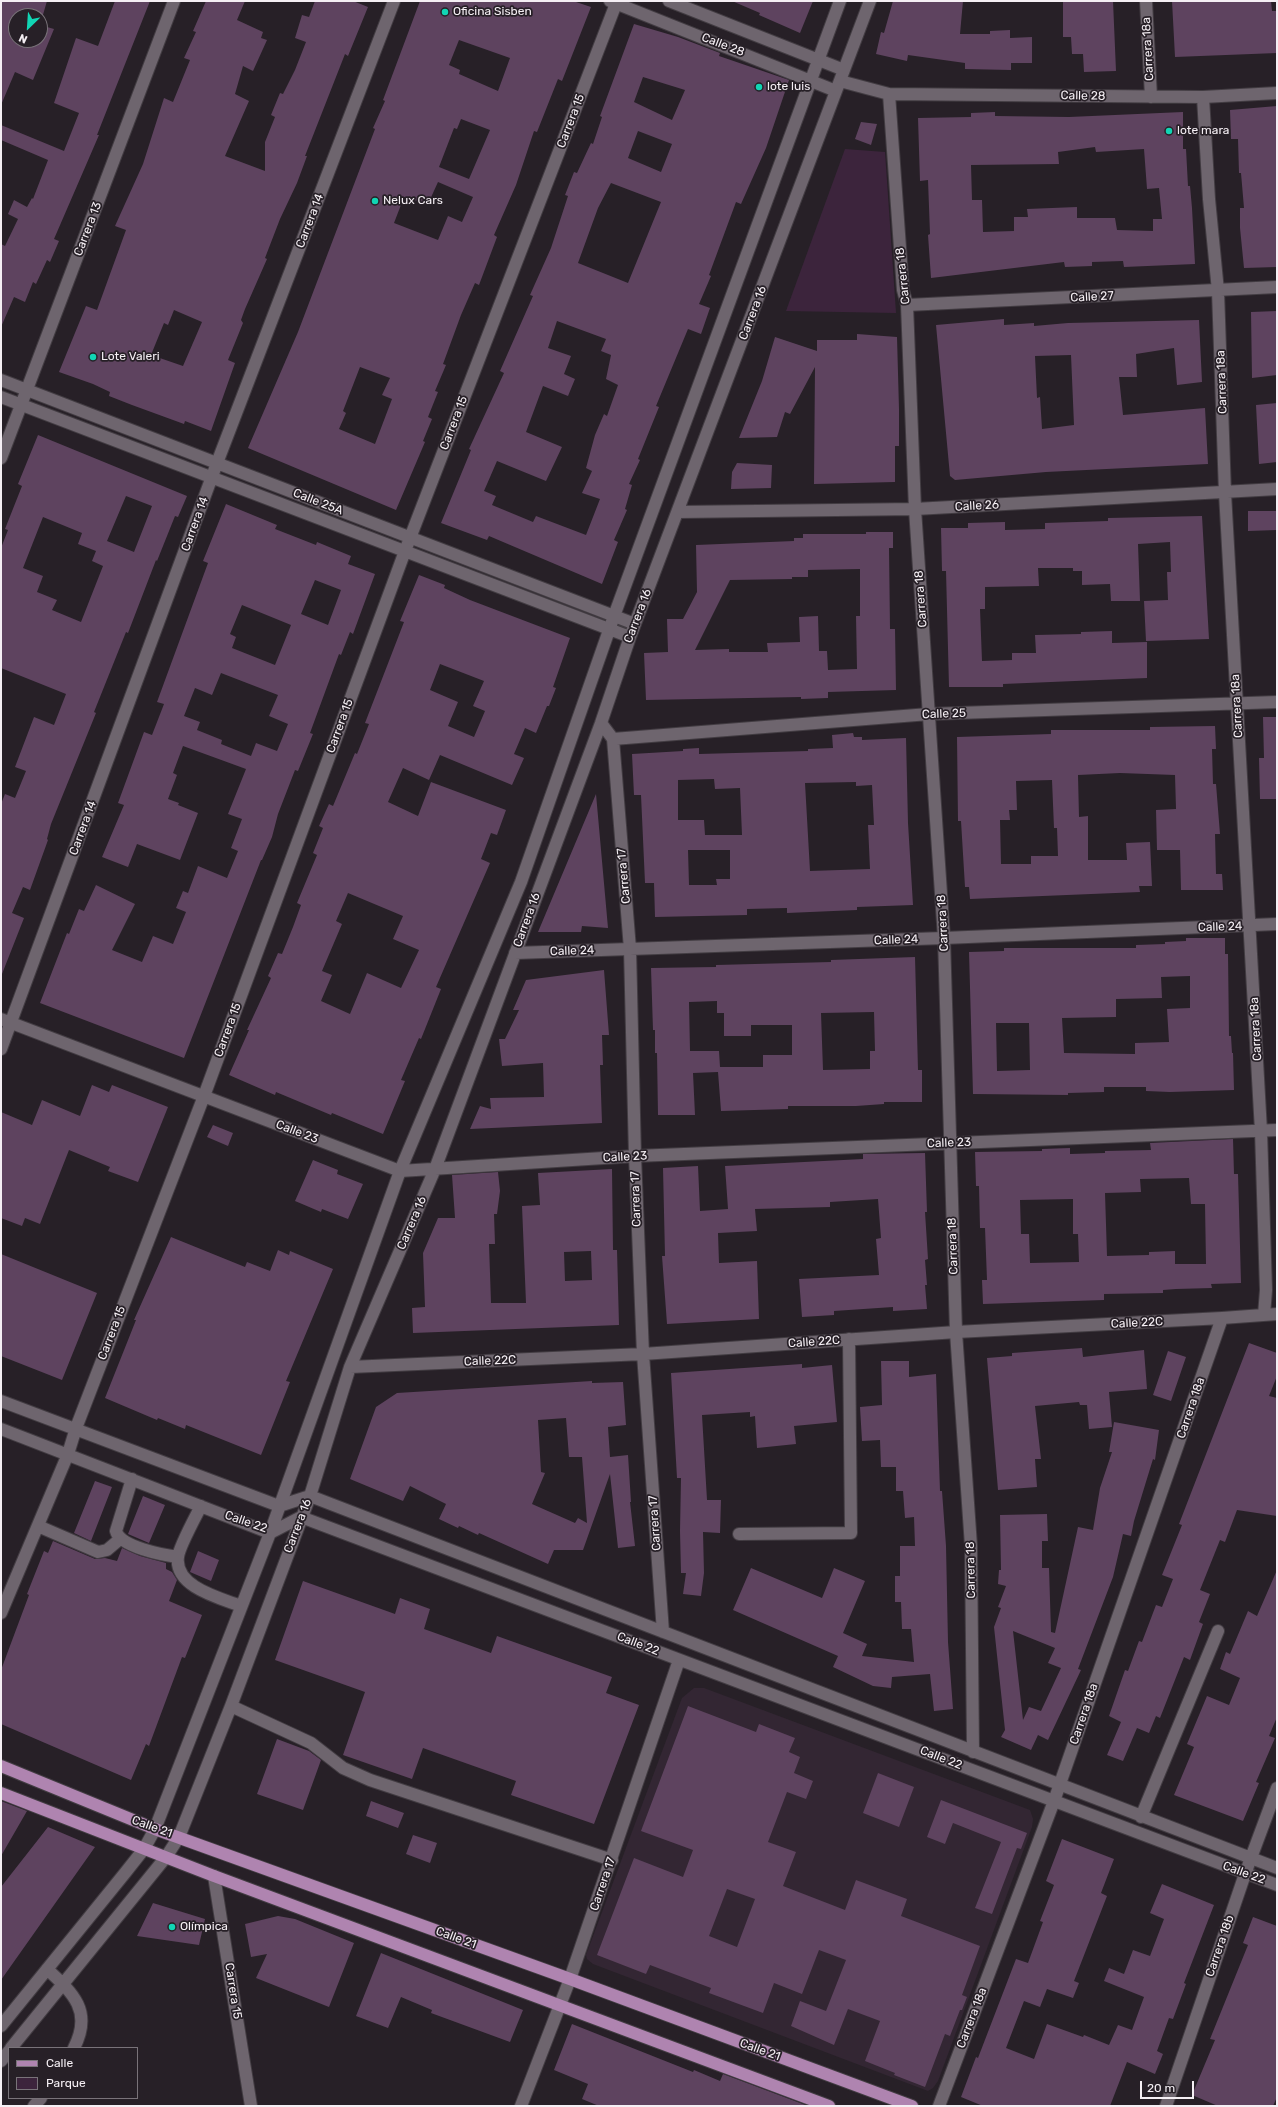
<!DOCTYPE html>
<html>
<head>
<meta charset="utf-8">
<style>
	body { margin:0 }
	#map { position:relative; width:1278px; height:2107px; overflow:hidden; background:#272027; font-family:Rubik,sans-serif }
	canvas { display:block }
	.frame { position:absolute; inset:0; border:2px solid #f5eff4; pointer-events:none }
	.legend { position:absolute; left:8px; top:2047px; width:130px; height:52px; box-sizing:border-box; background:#272027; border:1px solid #797379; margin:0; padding:5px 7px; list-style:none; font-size:12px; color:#f5eff4 }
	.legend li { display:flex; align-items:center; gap:8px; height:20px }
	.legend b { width:20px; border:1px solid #797379 }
	.north { position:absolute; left:8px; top:8px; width:40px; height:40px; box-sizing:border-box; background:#272027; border:1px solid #797379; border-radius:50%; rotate:205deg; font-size:11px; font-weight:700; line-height:16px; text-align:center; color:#f5eff4 }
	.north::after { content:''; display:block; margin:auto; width:14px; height:18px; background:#11d5b4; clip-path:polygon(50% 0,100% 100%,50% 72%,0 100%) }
	.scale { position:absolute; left:1140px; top:2081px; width:54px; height:18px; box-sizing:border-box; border:2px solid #f5eff4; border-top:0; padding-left:5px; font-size:12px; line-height:14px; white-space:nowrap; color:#f5eff4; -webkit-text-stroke:3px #272027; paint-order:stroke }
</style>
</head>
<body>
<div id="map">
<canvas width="1278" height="2107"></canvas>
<div class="frame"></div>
<ul class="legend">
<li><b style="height:5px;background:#af84b0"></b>Calle</li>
<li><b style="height:11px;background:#3c243c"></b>Parque</li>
</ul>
<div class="north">N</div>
<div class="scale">20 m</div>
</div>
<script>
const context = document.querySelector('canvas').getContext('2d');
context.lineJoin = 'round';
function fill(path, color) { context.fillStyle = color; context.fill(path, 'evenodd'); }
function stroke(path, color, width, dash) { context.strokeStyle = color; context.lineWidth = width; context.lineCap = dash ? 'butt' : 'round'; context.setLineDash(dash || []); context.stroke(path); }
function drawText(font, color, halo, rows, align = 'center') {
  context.font = font + ' Rubik,sans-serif'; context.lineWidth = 3.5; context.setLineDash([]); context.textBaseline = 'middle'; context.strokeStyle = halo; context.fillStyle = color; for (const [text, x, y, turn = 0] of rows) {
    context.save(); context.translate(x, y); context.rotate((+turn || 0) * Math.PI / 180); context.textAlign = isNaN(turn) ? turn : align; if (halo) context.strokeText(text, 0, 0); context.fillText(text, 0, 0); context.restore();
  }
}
const built = new Path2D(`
	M694,1688H704L1030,1810L1033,1819L1032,1827L938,2081L933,2088L928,2091L593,1964L587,1959L586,1955L682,1698Z`);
const green = new Path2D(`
	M845,149L885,152L896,313L786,311Z`);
const building = new Path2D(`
	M1,1H47L40,25L54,29L33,80L15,72L1,105ZM16,16H40V40H16Z
	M115,1H150L97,135H99L54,239L59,241L50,262L47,260L36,284L33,282L25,302L14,297L1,327V244L5,246L18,219L8,214L14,200L27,207L32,198L33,199L48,160L1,140V125L64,151L79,113L54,103L76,38L98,46Z
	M206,1H245L237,20L263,32L261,38L267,40L253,71L243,66L235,94L249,101L225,156L265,171V142L275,117L271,115L280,93L283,94L295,70L306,42L295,38L302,15L309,17L315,1H353L368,7L348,56L345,54L305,156H307L297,183L280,219L265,258L267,259L245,309L241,320L243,323L228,360L235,363L211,431L185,421L184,424L132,405L109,396L110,392L93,384L59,372L86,306L97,310L126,230L115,226L143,164L164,98L173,102L190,60L184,58L196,32L193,31ZM174,310L202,322L183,366L151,355L164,323L168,325Z
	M420,1H573L591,7L562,81L558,79L537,132L534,131L516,185L494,235L497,237L479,285L475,283L461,315L443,364L446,365L435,391L438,392L428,417L432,419L423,441L425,442L396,510L248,448L298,332L375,129L373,128L385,101L383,100ZM459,40L510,58L498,91L459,74L460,70L449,65ZM461,119L490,130L469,179L439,167L454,128L457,129ZM438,182L473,197L462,222L448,216L438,240L394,223L404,197L428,204ZM360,367L390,378L382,395L392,399L375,444L339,429L346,413L343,411Z
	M732,1H813L800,33L759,15L760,13Z
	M893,1H963L960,34H990V31L1010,30V38L1032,37V63H1011V70L965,69V63L908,55L907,61L876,54L881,32L884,33Z
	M1063,1H1113L1116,71L1084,72L1083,54H1072L1071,37H1063Z
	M1172,1H1271L1272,11H1277V53L1175,57Z
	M634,24L678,37L720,53L719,56L789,80L766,148L741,204L736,202L709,275L711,276L699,304L710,308L701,334L688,329L656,406L659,407L638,459L640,460L629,484L632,485L625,509L627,510L614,540L618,542L602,584L489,536L487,540L441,523L471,450L469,449L504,373L500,371L533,296L530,295L551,248L568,196L565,195L574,172L577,173L591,143L593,144L602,117L600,116ZM643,77L685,90L672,120L634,102ZM638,131L672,144L661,172L628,158ZM611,183L661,202L628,283L578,263L598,208ZM557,321L606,339L601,351L611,355L606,379L618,385L607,416L604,414L595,435L586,468L592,471L582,493L600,499L586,535L536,516L533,522L492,505L496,496L484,491L497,461L546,481L562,447L526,432L543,386L568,396L575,379L564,374L571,356L548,348Z
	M1277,106V267L1244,268L1240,228V208H1244L1241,173H1239L1238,139H1231L1230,110Z
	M995,112V116L1069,117L1183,112V149H1186L1188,186H1190L1192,208L1195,264L1124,267L1123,261L1092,262V266L1065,267L1064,262L931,278L928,235L930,234L928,180L920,181L918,118L971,117V113ZM1095,147L1096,152L1144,149L1147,189L1159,188L1162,219H1153V231L1117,230L1115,218H1077V207L1027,209L1028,217H1014V231L983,232L982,200H972L971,165L1059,164L1058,152Z
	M861,122L877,124L871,145L855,139Z
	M1277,311V375L1252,378L1251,312Z
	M1004,319V325L1034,323V326L1068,323L1199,320L1202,382L1177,385L1174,348L1136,354L1137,377H1119L1123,415L1205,408L1208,464L1046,472L955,480L950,476L936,325ZM1071,355L1074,425L1042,429L1040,397L1037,398L1035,356Z
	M857,334L897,337L899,409V446H895V482L814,484L815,367L790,414L785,412L777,437L739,438L762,381L775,337L817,351V340H857Z
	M1277,403V462L1259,464L1256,405Z
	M38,435L187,496L178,517L175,516L157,561L156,560L128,633L126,632L94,712L96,713L51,824L47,839L48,840L30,890L23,887L12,913L24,918L2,974L1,804L5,794L15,798L26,771L15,767L34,717L54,725L66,694L1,668V548L8,530L5,529L22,486L18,484ZM126,496L152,506L134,552L107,541ZM43,517L82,533L78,544L96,551L92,561L103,566L81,622L52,610L57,600L37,592L43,576L23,568Z
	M737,463L772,465L771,488L731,489L732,472Z
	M226,504L277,525L275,529L316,545L317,542L351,556L348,564L375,574L353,634L350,632L341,655L339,654L310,733L313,734L298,771L295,770L278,814L272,837L262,860H261L184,1058L40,1003L67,933L69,934L79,909L84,911L96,885L135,904L112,950L142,962L153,936L173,944L186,912L176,908L183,891L188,893L198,866L227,878L238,851L231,848L242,819L228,814L246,769L183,746L173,773L177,775L168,799L179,803L178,805L198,813L180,860L137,844L128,867L102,857L124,805L118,803L144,732L152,735L164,704L157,702L208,563L203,561ZM315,580L341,590L328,625L301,614ZM242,605L291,625L275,665L232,648L236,637L230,634ZM221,673L278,695L269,716L288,724L277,751L256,743L251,756L221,744L222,740L197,730L200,722L184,716L195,688L212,695Z
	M1248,511H1277V530L1248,531Z
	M1202,516L1209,639L1146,641L1144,601L1168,600L1167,572H1171L1170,542L1138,544L1140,601H1111L1110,584L1082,585V571H1073V568H1038L1039,586L985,587V609H980L982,661L1012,660V653H1036L1035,635L1081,634V632L1112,631V643L1147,642V678L1003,684V687H949L946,571H942L941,528H968V523L1005,522V530L1045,529V523L1108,521V518Z
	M866,532H893V548H889L890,629H895L896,690L828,692V698L801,699V697L646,700L644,653L668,652L667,619H683L697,592L696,545L794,541V538H803V534H866ZM860,569V616H856L857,669L828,670L827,651H819L818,616L799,617L800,642L767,643L768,652H729V649L695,650L730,580L792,579V577H808V570Z
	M419,575L445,585L444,588L470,600L570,638L553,687L556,688L549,706H547L536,733L525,728L514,754L524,758L512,785L440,755L429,780L403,768L388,802L418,816L431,782L506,810L497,835L491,833L481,859L490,863L436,987L441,989L421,1039L419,1038L401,1080L405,1081L383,1134L332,1113L331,1115L276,1092L275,1095L229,1075L249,1030H247L271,978L268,976L278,953L282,954L293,927L301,905L297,903L317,855L313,853L323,828L319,826L329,804L333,806L355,753L357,754L369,724L365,723L404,622L400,621ZM440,664L484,681L473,706L485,711L474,737L448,726L458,702L430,690ZM348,893L403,916L393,939L419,950L401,988L367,973L350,1014L321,1001L332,975L322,971L342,924L336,921Z
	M1263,717H1277V799H1260L1259,758H1264Z
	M1215,726L1216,749H1212L1213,784H1216L1220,834H1215L1216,874H1222L1223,890H1181L1180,850H1157L1156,810L1176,809L1175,775L1120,773L1078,775L1079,817L1088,816V860H1127L1126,843L1150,842L1152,886H1139L1140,892L970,899L969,887H965L961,821H958L957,737L1051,734V730H1150V727ZM1052,780L1054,828H1057L1058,856H1031V864H1001L1000,820H1010L1009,810H1017L1016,781Z
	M853,733L854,737H862V740L906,738L908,823L913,905L857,907V910L787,913V908L747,909V915L655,917L654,883H645L641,795H634L632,754L683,751V749L699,748V754L808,751V749L833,748L832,735ZM714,779L715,789L740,788L742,835H705L704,820H678V780ZM856,782V786L872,785L874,825H868L870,869L810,871L805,783ZM688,850H730V879H716L717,885H689Z
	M596,794L608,928L582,926L581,932H538Z
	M1186,938H1225V954H1228L1229,1036H1231L1232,1053H1233L1234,1090L1170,1092L1146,1091V1087H1104V1092L1068,1093V1095L973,1094L969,952L1004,951V948H1136V945L1165,944V942L1186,941ZM1190,976V1008L1167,1009L1169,1042L1135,1043V1054L1064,1053L1062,1018L1116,1017V999L1162,998L1161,977ZM996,1023H1029L1030,1070L997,1071Z
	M915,957L918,1070H922V1102H884V1104L856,1106H788V1109L721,1111L718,1072L693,1073L695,1115H658L657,1053H655V1030H653L651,968L716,967V965L831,962V960ZM717,1001V1013H724V1036H751V1025H792V1055H763V1067H720L719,1051H690L689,1002ZM874,1012L875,1051H870V1069L823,1070L821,1013Z
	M604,970L609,1035H602L603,1065H600L602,1123L470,1129L480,1106L491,1109L490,1098L544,1097L543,1063L502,1066L499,1039H505L519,1010H513L526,980Z
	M92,1085L109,1092L112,1085L168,1107L138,1182L108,1171L110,1167L69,1150L40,1224L25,1218L22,1226L1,1218V1112L32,1125L42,1100L80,1116Z
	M213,1125L233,1133L228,1146L207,1137Z
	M1233,1139L1234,1174H1238L1241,1283L1211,1284L1212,1288L1176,1289L1163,1290V1293L1104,1294V1300L983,1304L982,1280H987L985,1228H980L979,1186H976L975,1152L1042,1151V1149L1070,1148V1154L1105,1153V1151L1151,1150L1150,1143ZM1189,1178L1191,1204H1205L1206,1264H1175V1251L1149,1252V1255L1107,1256L1105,1193L1141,1192L1140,1179ZM1073,1199V1234H1078L1079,1262L1030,1263L1029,1234H1021L1020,1200Z
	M925,1153L927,1212H925L928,1259L925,1260L927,1285H925L927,1309L893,1311V1307L834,1311V1315L802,1317L799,1279L879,1275L876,1239L881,1238L878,1199L830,1202V1207L755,1209L757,1231L718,1233L719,1263L757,1261L759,1319L667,1324L662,1256H665L663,1168L698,1166L700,1211L728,1209L725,1166L863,1159V1154Z
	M313,1160L338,1170L337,1174L363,1184L348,1219L322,1209L321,1212L295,1201Z
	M612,1169L613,1250H617L619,1325L413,1333L412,1308L425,1307L423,1253L438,1218H455L452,1175L498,1172L500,1191L497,1214H494L495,1244H489L491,1303H526L522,1206L540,1205L538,1173ZM591,1251L592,1280L565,1281L564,1252Z
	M171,1237L245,1267L247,1262L270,1271L278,1250L289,1255L290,1251L333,1269L286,1381L290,1382L261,1455L186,1425L185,1429L158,1418L157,1420L105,1398L136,1320H134Z
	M1,1254L97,1293L62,1380L1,1356Z
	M1249,1343L1277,1353V1376L1269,1396L1277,1398V1516L1237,1510L1225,1542L1220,1540L1200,1590L1210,1594L1199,1622L1203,1624L1190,1660L1184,1657L1160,1718L1156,1716L1149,1733L1137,1728L1123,1761L1107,1755L1121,1722L1109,1716L1125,1670L1128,1671L1139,1641L1142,1642L1156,1605L1162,1607L1173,1579L1162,1575L1182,1525L1179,1524Z
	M1082,1348L1083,1357L1144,1350L1147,1389L1109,1392L1112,1427L1089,1429L1087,1405H1080L1079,1402L1035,1406L1041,1459H1035L1037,1487L998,1490L987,1358L1012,1356V1353Z
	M1168,1351L1186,1357L1171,1401L1153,1395Z
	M881,1361H909V1377L936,1374L940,1491H942L946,1546L948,1642L953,1709L934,1711L930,1674L892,1677L891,1688L873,1686L833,1667L838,1656L733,1610L751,1568L822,1598L834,1568L865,1581L843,1633L867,1644L862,1656L914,1662L911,1629H902L901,1602H895V1576H900V1546H915L914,1517L905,1518L903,1491H896V1467H881L880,1440L862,1441L860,1407L882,1405Z
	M802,1364V1368L832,1365L837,1422L794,1426L796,1444L757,1448L755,1416L750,1417V1412L702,1415L707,1500H721L720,1533L703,1532L704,1573L701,1596L683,1594L686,1573H681L680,1531L681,1478H677L671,1373Z
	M592,1381V1383L623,1382L626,1425L608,1427L610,1457L628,1455L631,1502H630L635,1546L618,1548L610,1474L583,1550H554L548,1564L479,1533L478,1535L459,1526L458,1528L439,1519L446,1504L410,1486L403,1501L350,1479L376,1407L397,1393ZM566,1418L569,1457H582L587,1523L578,1518L575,1523L532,1504L545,1473L541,1472L538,1420Z
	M1114,1422L1159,1430L1155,1460L1153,1459L1134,1521L1131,1536L1123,1534L1113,1577L1078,1669L1081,1670L1048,1740L1038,1735L1031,1750L1001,1737L1005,1730L994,1627L1001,1608L998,1607L1006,1586L998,1584L999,1570H1001L1000,1515L1047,1514L1048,1541H1042V1568H1049L1051,1632L1055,1633L1078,1527L1093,1530L1100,1488L1112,1452H1109ZM1013,1631L1055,1648L1048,1663L1061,1668L1041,1711L1029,1707L1023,1720Z
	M95,1481L112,1487L91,1541L74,1533Z
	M143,1496L165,1505L149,1543L128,1534Z
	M53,1541L95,1559L105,1558L117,1561L122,1548L140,1556L166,1563V1569L172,1572L177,1580L169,1601L202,1615L185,1658L182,1657L149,1746L146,1744L131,1780L1,1724V1670L29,1595L27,1594L44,1551L48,1553Z
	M198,1551L219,1560L211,1581L190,1572Z
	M1277,1570V1717L1269,1736L1275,1738L1256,1782L1259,1783L1243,1821L1174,1795L1194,1747L1187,1744L1207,1696L1229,1705L1240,1678L1220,1669L1226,1652L1230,1654L1248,1611L1257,1616Z
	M303,1581L395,1614L400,1598L430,1609L424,1629L491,1653L497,1636L612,1677L606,1693L639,1705L594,1824L511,1795L516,1781L423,1748L412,1779L343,1755L365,1692L275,1660Z
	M688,1706L756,1732L759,1724L795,1738L789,1752L800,1757L794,1773L813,1781L806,1799L787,1792L768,1842L796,1852L783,1886L845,1910L856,1880L907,1899L901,1916L980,1946L962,1995L967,1997L962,2010H960L950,2036L945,2034L925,2087L894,2075L895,2073L865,2061L880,2021L848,2009L834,2045L791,2026L800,2001L826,2011L846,1960L819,1950L802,1994L774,1983L763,2013L709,1993L711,1988L650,1965L646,1974L597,1955L634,1858L683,1877L693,1850L641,1831ZM727,1889L755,1899L737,1947L709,1936Z
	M277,1739L309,1751L321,1760L303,1810L257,1794Z
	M878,1773L914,1787L899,1827L863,1813Z
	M941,1800L1027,1833L1021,1849L1017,1848L992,1914L975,1908L1001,1842L953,1823L945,1844L927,1837Z
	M1,1801L27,1811L1,1856Z
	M371,1801L404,1813L398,1828L366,1816Z
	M48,1827L95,1847L1,1980V1887Z
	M413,1835L437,1843L430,1863L406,1854Z
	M1062,1839L1114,1859L1101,1893L1107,1896L1074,1981L1079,1983L1073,1998L1047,1989L1040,2007L1024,2001L1006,2048L1034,2059L1047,2024L1083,2037L1084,2035L1109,2045L1118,2025L1132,2030L1144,1997L1104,1981L1109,1968L1124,1974L1133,1950L1150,1956L1164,1919L1150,1913L1162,1884L1214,1905L1184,1983L1186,1984L1173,2019L1169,2018L1157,2051L1163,2054L1155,2074L1127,2062L1110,2106H983L961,2097L976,2057L978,2058L1016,1959L1028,1963L1043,1922L1040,1921L1054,1885L1046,1881Z
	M153,1903L205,1919L199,1945L137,1936Z
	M278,1916L295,1919L354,1943L329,2007L256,1978L267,1954L251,1957L245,1924Z
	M1253,1917L1277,1926V2097L1273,2106H1218L1192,2095L1215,2040L1210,2039L1248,1945L1243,1943Z
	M381,1953L523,2010L510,2042L431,2013L432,2010L401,1997L388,2028L356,2016Z
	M572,2024L693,2072L694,2070L720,2081L723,2074L808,2106H599L582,2099L588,2084L554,2070Z`);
const minor = new Path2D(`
	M610,1L836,91
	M669,1L844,70
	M1146,1L1151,97
	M840,81L889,94L1203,97L1277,93
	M889,94L903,290L907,305L915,509L944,938L956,1332L971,1546L973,1752
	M1203,97L1209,199L1218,291L1225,493L1261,1131L1266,1290L1264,1315
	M907,305L1277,287
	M1,380L635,624
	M1,397L630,637
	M1,458L174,1
	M678,512L915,509L1277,489
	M601,723L613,739L630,949L635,1156L643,1354L663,1632
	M613,739L929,714L1277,702
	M515,953L944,938L1277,924
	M1,1019L400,1171L635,1156L1277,1130
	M1,1049L217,463L394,1
	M350,1367L643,1354L956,1332L1222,1318L1277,1314
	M1,1401L279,1506L310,1496L1277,1868
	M1,1429L270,1533L301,1517L1277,1885
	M132,1479L116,1531C120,1547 163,1555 178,1557
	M201,1506C196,1516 179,1547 178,1557C174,1587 220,1598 241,1606
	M38,1526L98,1552L107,1550L120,1539
	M739,1534L851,1533L849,1339
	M1,1613L68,1454L76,1428L204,1096L405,551L617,1
	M231,1706L311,1743L343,1768L370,1780L612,1860
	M1141,1817L1218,1631
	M214,1876L251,2106
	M47,1969C73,1993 93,2011 74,2048
	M1,2026L125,1873L144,1849L155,1829L270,1533L400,1171L521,882L614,616L840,1
	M11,2048L166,1857L179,1837L231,1706L310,1496L350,1367L435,1169L601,723L630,637L870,1
	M1,2061L9,2051
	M34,2106L41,2098
	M521,2106L570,1979L679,1660
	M939,2106L1054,1801L1222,1318
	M1166,2106L1245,1874L1277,1788`);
const major = new Path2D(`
	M1,1766L155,1829L570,1979L912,2106
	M1,1793L214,1876L829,2106`);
const markers = [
	[445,12,4,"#11d5b4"],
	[759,87,4,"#11d5b4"],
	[1169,131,4,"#11d5b4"],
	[375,201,4,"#11d5b4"],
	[93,357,4,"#11d5b4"],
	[172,1927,4,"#11d5b4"]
];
const poiNames = [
	["Oficina Sisben",453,12],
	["lote luis",767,87],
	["lote mara",1177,131],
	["Nelux Cars",383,201],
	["Lote Valeri",101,357],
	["Olímpica",180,1927]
];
const streetNames = [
	["Calle 28",723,45,21],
	["Carrera 18a",1148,49,-93],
	["Calle 28",1083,96,1],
	["Carrera 15",571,121,-69],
	["Carrera 14",310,221,-69],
	["Carrera 13",88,229,-69],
	["Carrera 18",903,276,-96],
	["Calle 27",1092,297,-3],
	["Carrera 16",753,313,-69],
	["Carrera 18a",1222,382,-92],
	["Carrera 15",454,423,-69],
	["Calle 25A",318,502,21],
	["Calle 26",977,506,-3],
	["Carrera 14",195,524,-70],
	["Carrera 18",921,599,-94],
	["Carrera 16",638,616,-69],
	["Carrera 18a",1237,706,-93],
	["Calle 25",944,714,-2],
	["Carrera 15",340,726,-70],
	["Carrera 14",83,828,-70],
	["Carrera 17",624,876,-95],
	["Carrera 16",527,920,-70],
	["Carrera 18",943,923,-93],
	["Calle 24",1220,927,-2],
	["Calle 24",896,940,-2],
	["Calle 24",572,951,-2],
	["Carrera 18a",1256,1029,-93],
	["Carrera 15",228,1030,-70],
	["Calle 23",297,1132,21],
	["Calle 23",949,1143,-2],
	["Calle 23",625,1157,-3],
	["Carrera 17",636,1199,-92],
	["Carrera 16",412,1223,-67],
	["Carrera 18",953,1246,-92],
	["Calle 22C",1137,1323,-3],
	["Carrera 15",112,1333,-69],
	["Calle 22C",814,1342,-4],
	["Calle 22C",490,1361,-2],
	["Carrera 18a",1191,1408,-71],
	["Calle 22",246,1522,19],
	["Carrera 17",655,1523,-94],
	["Carrera 16",298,1526,-69],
	["Carrera 18",971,1570,-91],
	["Calle 22",638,1644,21],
	["Carrera 18a",1084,1714,-71],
	["Calle 22",941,1758,21],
	["Calle 21",152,1827,20],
	["Calle 22",1244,1873,20],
	["Carrera 17",603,1884,-71],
	["Calle 21",456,1938,20],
	["Carrera 18b",1220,1946,-71],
	["Carrera 15",233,1991,81],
	["Carrera 18a",972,2018,-69],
	["Calle 21",760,2050,20]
];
fill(built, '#332633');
fill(green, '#3c243c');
fill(building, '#5e435f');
stroke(minor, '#423c42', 14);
stroke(major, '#423c42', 14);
stroke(minor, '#6e656e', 12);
stroke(major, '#af84b0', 12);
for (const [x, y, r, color] of markers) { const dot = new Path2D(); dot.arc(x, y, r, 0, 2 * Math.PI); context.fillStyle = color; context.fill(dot); stroke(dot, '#272027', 1.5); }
drawText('12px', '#f5eff4', '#272027', poiNames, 'left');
drawText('12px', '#f5eff4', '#272027', streetNames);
</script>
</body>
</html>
